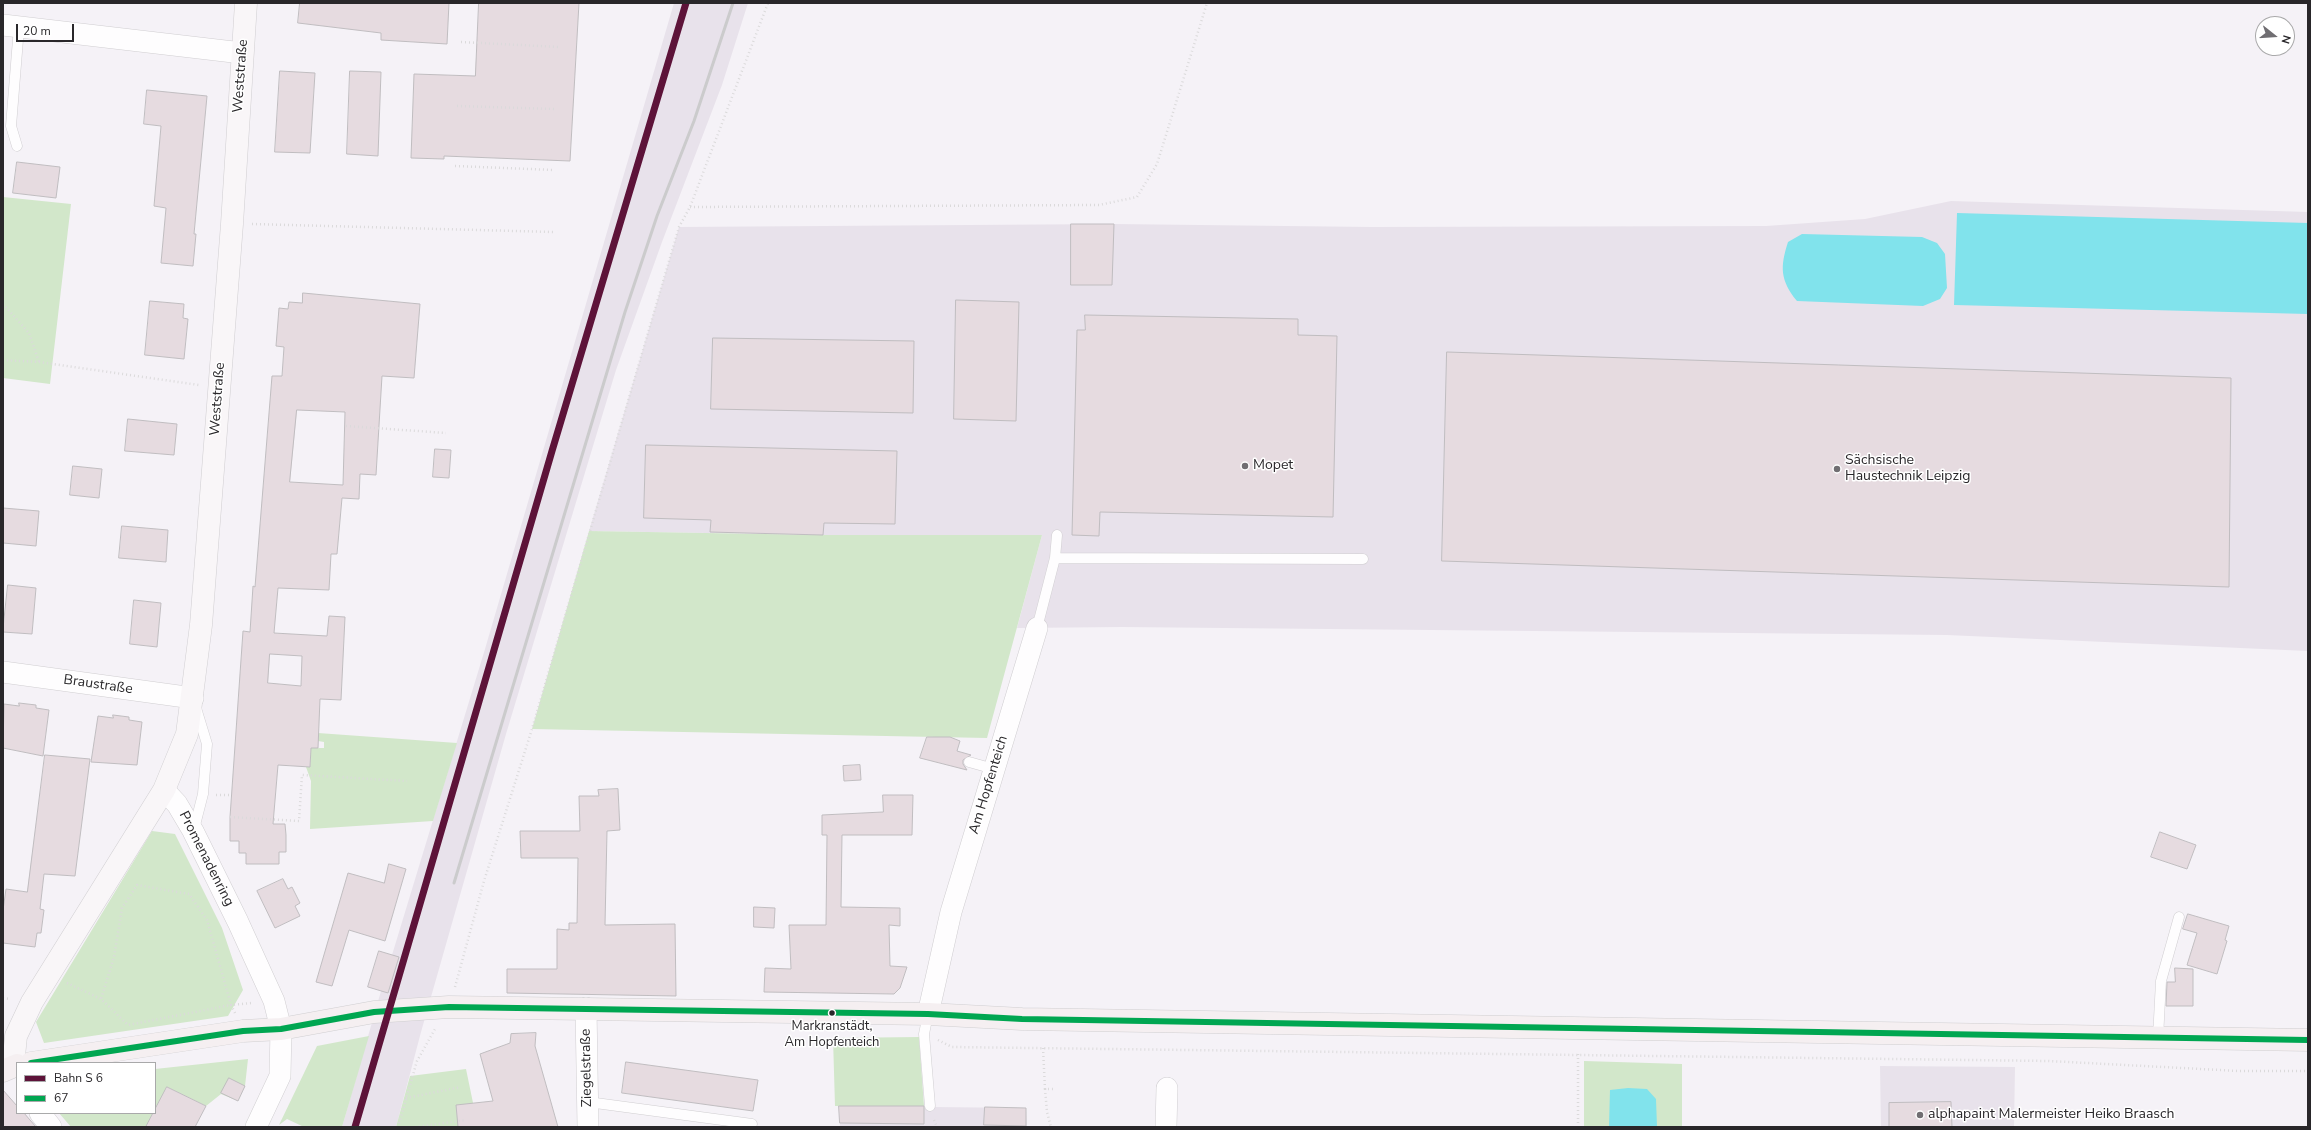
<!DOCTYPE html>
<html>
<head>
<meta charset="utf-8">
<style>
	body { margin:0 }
	#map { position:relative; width:2311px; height:1130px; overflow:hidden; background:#f5f2f7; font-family:"Nunito Sans",sans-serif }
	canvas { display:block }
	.frame { position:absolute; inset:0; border:4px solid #29272a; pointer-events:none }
	.legend { position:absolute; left:16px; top:1062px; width:140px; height:52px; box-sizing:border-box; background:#fff; border:1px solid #a9a9aa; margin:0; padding:5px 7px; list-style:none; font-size:12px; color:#29272a }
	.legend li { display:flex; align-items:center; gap:8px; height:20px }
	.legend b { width:20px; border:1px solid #a9a9aa }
	.north { position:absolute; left:2255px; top:16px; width:40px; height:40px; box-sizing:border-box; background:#fff; border:1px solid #a9a9aa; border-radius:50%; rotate:107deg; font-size:11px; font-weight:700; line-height:16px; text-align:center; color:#29272a }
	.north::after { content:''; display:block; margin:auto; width:14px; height:18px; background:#706e72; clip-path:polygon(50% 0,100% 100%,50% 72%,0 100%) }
	.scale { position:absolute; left:16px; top:24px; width:58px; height:18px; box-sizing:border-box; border:2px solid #29272a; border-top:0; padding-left:5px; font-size:12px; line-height:14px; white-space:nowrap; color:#29272a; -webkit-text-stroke:3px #fff; paint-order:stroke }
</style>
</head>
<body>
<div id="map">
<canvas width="2311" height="1130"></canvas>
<div class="frame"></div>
<ul class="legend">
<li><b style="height:5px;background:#5d1339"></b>Bahn S 6</li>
<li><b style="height:5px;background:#00a651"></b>67</li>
</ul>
<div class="north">N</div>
<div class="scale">20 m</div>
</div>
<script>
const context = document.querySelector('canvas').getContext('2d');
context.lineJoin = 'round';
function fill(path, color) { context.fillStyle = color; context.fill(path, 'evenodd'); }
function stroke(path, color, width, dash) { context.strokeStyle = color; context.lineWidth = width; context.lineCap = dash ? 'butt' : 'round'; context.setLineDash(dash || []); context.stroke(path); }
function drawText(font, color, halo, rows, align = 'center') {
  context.font = font + ' "Nunito Sans",sans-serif'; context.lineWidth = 3; context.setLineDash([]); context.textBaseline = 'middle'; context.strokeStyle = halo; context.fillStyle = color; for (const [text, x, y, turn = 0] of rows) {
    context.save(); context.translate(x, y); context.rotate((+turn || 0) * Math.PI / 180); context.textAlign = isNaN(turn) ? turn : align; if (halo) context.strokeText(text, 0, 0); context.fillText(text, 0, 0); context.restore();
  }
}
const built = new Path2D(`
	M674,3H748L722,85L662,242L616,370L506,734L421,1032L396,1127H342L381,991L368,987L379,951L392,955L485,649Z
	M1951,201L2308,212V651L1947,635L1122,627L1017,628L1042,535H823L589,531L679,227L1114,224L1372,227L1766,226L1865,219Z
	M1880,1066L2015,1067L2014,1127H1881Z
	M839,1106L1026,1108L1027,1127H840Z`);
const green = new Path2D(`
	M3,197L71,204L50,384L3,378Z
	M589,531L823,535H1042L987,738L532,729Z
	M318,733L457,743L433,821L310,829L311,781L306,767H310L311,748H324V742L318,741Z
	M152,831L175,834L222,928L243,990L228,1016L44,1043L36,1022Z
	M369,1036L342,1127H304L287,1119L279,1125L317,1046Z
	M919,1037L924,1106H835L833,1038Z
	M248,1059L245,1086L238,1101L221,1094L206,1106L167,1087L155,1110V1069Z
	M1584,1061L1682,1064V1127H1584Z
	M466,1069L478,1127H396L410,1076Z
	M59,1113H153L146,1127H71Z`);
const water = new Path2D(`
	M1957,213L2308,223V314L1954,305Z
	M1802,234L1922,237L1937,243L1945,254L1947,288L1940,299L1923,306L1797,301C1780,280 1780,267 1788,242Z
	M1628,1088L1647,1089L1656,1099L1657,1127H1609L1610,1090Z`);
const building = new Path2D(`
	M300,3H449L447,44L381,40V33L298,23Z
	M479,3H579L570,161L444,156V159L411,158L414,74L475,76Z
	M280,71L315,73L310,153L275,152Z
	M350,71L381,72L378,156L347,154Z
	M147,90L207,96L194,234H196L193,266L161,263L166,208L154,206L161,126L144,124Z
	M17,162L60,167L56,198L13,193Z
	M1071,224H1114L1112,285H1071Z
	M303,293L420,304L414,378L382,376L376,475L360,474L359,499L342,498L337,554H331L329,590L278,588L274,633L327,636L329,616L345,617L341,700L320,699L318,748H311L310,767L278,765L273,824H285L286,835V852H279V864H246V853H239V841H230V817L243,631L250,632L253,586L255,587L272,376H282L284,347L276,346L279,308L288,309L289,302L302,303ZM297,410L345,412L343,485L290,482ZM270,654L302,656L301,686L268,683Z
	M956,300L1019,302L1016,421L954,419Z
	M150,301L184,304L183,318L188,319L184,359L145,355Z
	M1085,315L1298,319V335L1337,336L1333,517L1100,512L1099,536L1072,535L1077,330H1085Z
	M713,338L914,341L913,413L711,409Z
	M1447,352L2231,378L2229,587L1442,561Z
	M128,419L177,424L174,455L125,451Z
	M646,445L897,451L895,524L824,523L823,535L746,533L710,532L711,520L644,518Z
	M435,449L451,450L449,478L433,477Z
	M73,466L102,469L99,498L70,495Z
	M3,508L39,511L36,546L3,543Z
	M122,526L168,530L166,562L119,558Z
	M8,585L36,588L32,634L3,632Z
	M134,600L161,603L157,647L130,644Z
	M19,703L36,705V708L49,710L43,756L3,748L4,704L19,706Z
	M113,715L129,717V720L142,722L137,765L91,762L98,716L113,718Z
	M927,737H950L960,741L957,751L971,755L963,760V764L967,770L920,758Z
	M45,755L90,759L75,876L44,874L40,909L44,910L41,933H37L35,947L3,943V910L6,889L27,892Z
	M860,765L861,780L844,781L843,766Z
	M618,789L620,830L607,831L605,925L675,924L676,996L507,993V969H557V929L569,930V923H577L578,858H521L520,831H580L579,796H599L598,790Z
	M883,795H913L912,835H842L841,907L900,908V926L889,925L890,966L907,967L900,988L894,994L764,992L765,968L791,969L789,925H826L827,835H822V815L883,812Z
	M2160,832L2196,845L2187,869L2151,857Z
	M389,864L406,869L385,941L349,930L332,986L316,982L348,873L384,883Z
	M283,879L288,889L292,887L300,903L295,906L300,916L275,928L257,891Z
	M754,907L775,908L774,928L754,927Z
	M2188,914L2229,926L2225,940L2227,941L2217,974L2187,965L2197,933L2183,929Z
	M379,951L399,957L388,993L368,987Z
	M2175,968L2193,969V1006H2166L2167,982H2175Z
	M536,1033L535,1046L558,1127H458L456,1105L493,1101L480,1054L510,1043L511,1034Z
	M626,1062L758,1080L753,1111L622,1093Z
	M229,1078L245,1086L238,1101L221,1093Z
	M167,1087L206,1106L195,1127H146Z
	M3,1090L17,1106V1113H24L36,1127H3Z
	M1951,1102L1952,1127H1889V1103Z
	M839,1106H924V1124L840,1123Z
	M985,1107L1026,1108V1126L984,1125Z`);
const path = new Path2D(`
	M461,42L559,47
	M457,106L554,109
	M455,166L554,170
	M690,207L1099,205L1137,197L1157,164L1207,3
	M252,224L553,232
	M3,304L29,333L39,362
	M3,360L39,362L199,385
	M346,426L446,433
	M216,795H232
	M230,817L299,821L302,775L407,781
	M67,983L101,999L128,1025L231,1005L207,920L189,894L137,885L122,908L114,957L101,999
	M455,987L484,881L532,729L679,227L690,207L768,3
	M3,998L10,999
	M235,1013L231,1005L252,1003
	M938,1040L952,1047L2049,1061L2239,1071H2308
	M1043,1048L1045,1089H1055
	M1578,1054V1127
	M1045,1089L1047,1112L1051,1127
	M406,1098L461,1087
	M934,1120L937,1127
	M398,1127L417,1061L435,1029
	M415,1127L466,1120`);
const lane = new Path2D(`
	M17,146L11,126L19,27
	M1055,558L1363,559
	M1037,628L1055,558L1057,535
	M969,762L994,769
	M194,829L203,794L207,744L196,708
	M928,1014L924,1034L930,1106
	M2158,1038L2161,981L2179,917
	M588,1102L752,1124`);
const street = new Path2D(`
	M3,25L242,53
	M3,672L193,698
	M164,790L177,804L193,831L238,922L274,1001L281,1029L280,1076L256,1127
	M586,1008L588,1127
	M928,1014L951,912L1037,628
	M40,1113L51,1127
	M1166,1127L1167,1088`);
const secondary = new Path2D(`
	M13,1066L16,1036L32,1002L164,790L187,734L201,625L232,224L246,3`);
const primary = new Path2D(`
	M31,1063L243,1031L281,1029L374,1012L449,1007L928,1014L1022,1019L2308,1040
	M3,1071L17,1065`);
const rail = new Path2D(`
	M454,883L625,312L657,216L694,121L733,3`);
const bus1 = new Path2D(`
	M31,1063L243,1031L281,1029L374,1012L449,1007L928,1014L1022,1019L2308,1040`);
const rail1 = new Path2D(`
	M355,1127L552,451L686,3`);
const markers = [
	[1245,466,4,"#706e72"],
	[1837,469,4,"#706e72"],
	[832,1013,3.5,"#29272a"],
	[1920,1115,4,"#706e72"]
];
const busNames = [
	["Markranstädt,",832,1027],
	["Am Hopfenteich",832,1043]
];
const streetNames = [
	["Weststraße",241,76,-86],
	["Weststraße",218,399,-86],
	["Braustraße",98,685,8],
	["Am Hopfenteich",989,785,-73],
	["Promenadenring",206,859,63],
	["Ziegelstraße",587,1068,-91]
];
const poiNames = [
	["Sächsische",1845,461],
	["Haustechnik Leipzig",1845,477],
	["Mopet",1253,466],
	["alphapaint Malermeister Heiko Braasch",1928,1115]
];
fill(built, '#e8e2eb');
fill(green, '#d2e7ca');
fill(water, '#81e3ec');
fill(building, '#e6dbe0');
stroke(building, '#c0bdc0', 1);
stroke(lane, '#d0ced1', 11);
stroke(street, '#d0ced1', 22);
stroke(secondary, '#d0ced1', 23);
stroke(primary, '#d0cfd1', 23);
stroke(path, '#dbdadb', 2.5, [1, 3]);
stroke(lane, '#fefdfe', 10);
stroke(street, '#fefdfe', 21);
stroke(secondary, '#f9f6f8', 22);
stroke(primary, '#f5eff1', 22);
stroke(rail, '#cbcbcc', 3);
stroke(bus1, '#00a651', 6);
stroke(rail1, '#5d1339', 7);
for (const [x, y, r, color] of markers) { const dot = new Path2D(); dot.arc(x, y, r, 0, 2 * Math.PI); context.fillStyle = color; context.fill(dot); stroke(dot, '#fff', 1.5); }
drawText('13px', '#29272a', '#fff', busNames);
drawText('14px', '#29272a', '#fff', streetNames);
drawText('14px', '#29272a', '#fff', poiNames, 'left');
</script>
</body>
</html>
